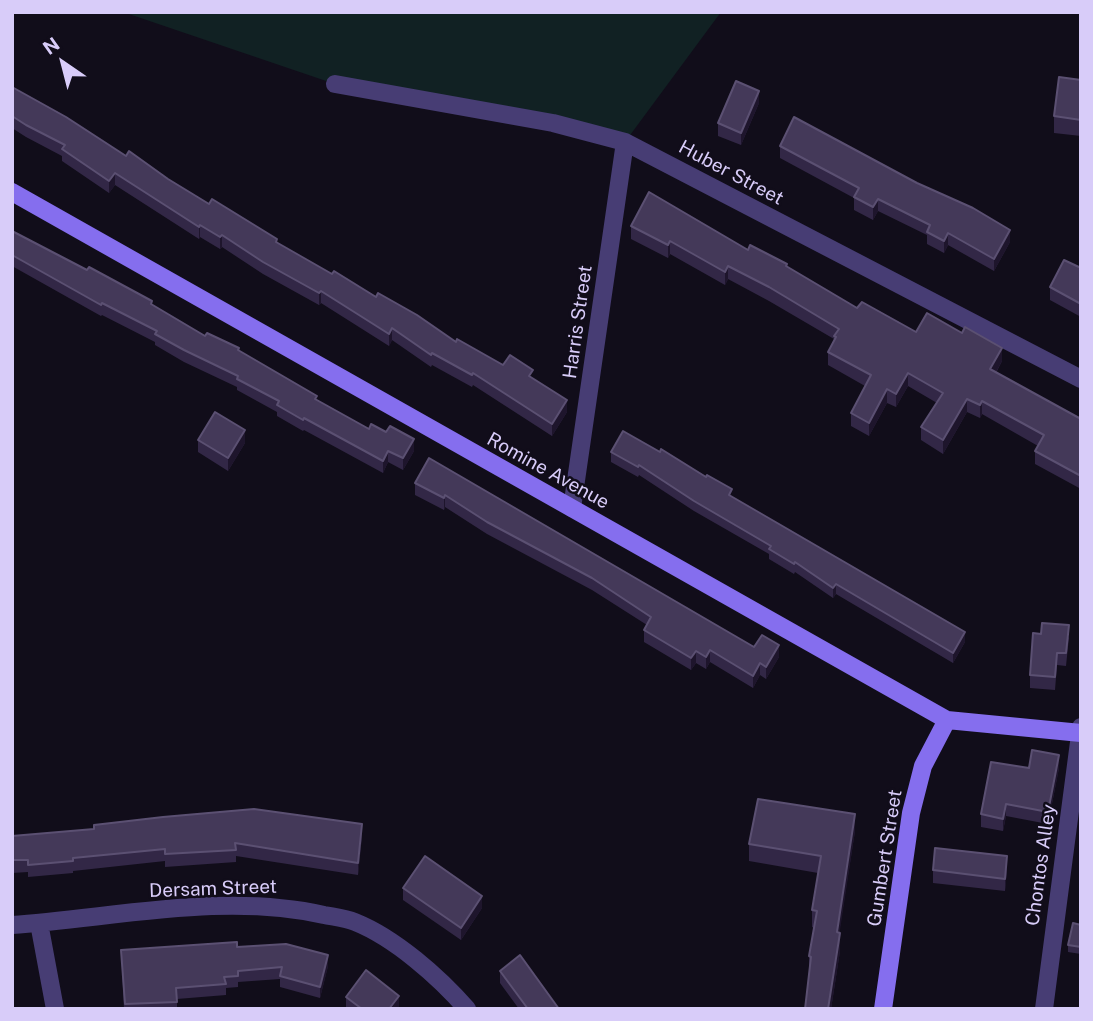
<!DOCTYPE html>
<html>
<head>
<meta charset="utf-8">
<style>
	body { margin:0 }
	#map { position:relative; width:1093px; height:1021px; overflow:hidden; background:#110d1a; font-family:"Public Sans",sans-serif }
	canvas { display:block }
	.frame { position:absolute; inset:0; border:14px solid #d8ccf9; pointer-events:none }
	.north { position:absolute; left:28px; top:28px; width:70px; height:70px; -webkit-text-stroke:5px #110d1a; paint-order:stroke; rotate:325deg; font-size:19px; font-weight:700; line-height:28px; text-align:center; color:#d8ccf9 }
	.north::after { content:''; display:block; margin:auto; width:24px; height:32px; background:#d8ccf9; clip-path:polygon(50% 0,100% 100%,50% 72%,0 100%) }
</style>
</head>
<body>
<div id="map">
<canvas width="1093" height="1021"></canvas>
<div class="frame"></div>
<div class="north">N</div>
</div>
<script>
const context = document.querySelector('canvas').getContext('2d');
context.lineJoin = 'round';
function fill(path, color) { context.fillStyle = color; context.fill(path, 'evenodd'); }
function stroke(path, color, width, dash) { context.strokeStyle = color; context.lineWidth = width; context.lineCap = dash ? 'butt' : 'round'; context.setLineDash(dash || []); context.stroke(path); }
function drawText(font, color, halo, rows, align = 'center') {
  context.font = font + ' "Public Sans",sans-serif'; context.lineWidth = 5; context.setLineDash([]); context.textBaseline = 'middle'; context.strokeStyle = halo; context.fillStyle = color; for (const [text, x, y, turn = 0] of rows) {
    context.save(); context.translate(x, y); context.rotate((+turn || 0) * Math.PI / 180); context.textAlign = isNaN(turn) ? turn : align; if (halo) context.strokeText(text, 0, 0); context.fillText(text, 0, 0); context.restore();
  }
}
const green = new Path2D(`
	M123,12H721L625,142L335,84Z`);
const street = new Path2D(`
	M335,84L553,123L625,142L1081,379
	M572,508L625,142
	M39,923L55,1009
	M12,925C113,918 225,892 324,915C334,917 345,918 355,922C395,938 439,977 467,1009
	M1044,1009L1081,727`);
const secondary = new Path2D(`
	M12,192L947,720L1081,733
	M883,1009L911,813L923,766L947,720`);
const wall = new Path2D(`
	M1081,80V136L1054,133V116Z
	M12,87L126,156L332,274L376,297L456,342L533,379L567,412L552,436L473,385L472,387L432,365L431,367L392,340L389,346L321,303L319,305L263,274L222,247L220,249L200,237L199,239L115,185L109,193L62,161V156L26,137L12,128Z
	M759,103L741,145L718,136V123Z
	M780,146L1010,242L994,271L948,245L944,253L927,244V235L878,211L873,220L854,210V198L780,158Z
	M631,226L748,250L787,267L857,308L916,332L1002,361L996,373L1081,419V489L1035,464V451L1038,446L982,414L980,418L967,412L943,454L921,440V427L937,403L908,386L896,407L887,403L869,436L851,426V413L865,386L828,365V352L834,339L769,301L728,279L725,285L670,254L668,258L631,239Z
	M12,231L152,305L205,336L239,351L317,400L369,429L414,451L403,470L388,462L383,473L304,430L303,431L277,416V412L237,390V387L184,362L155,345V342L102,315L101,316L12,266Z
	M1081,268V317L1050,300V287Z
	M198,440L245,443L228,471L198,452Z
	M611,452L732,497L965,642L953,663L836,594L833,598L795,572L794,574L769,559V554L694,511L639,475L638,477L611,462Z
	M429,458L754,647L779,657L766,679L760,675L753,688L710,662L706,669L696,663L691,670L644,642V630L647,625L592,590L487,534L445,507L444,510L415,495V483Z
	M1069,637L1066,666L1057,665L1055,690L1030,688V675Z
	M1029,768H1059L1048,824L1006,816L1003,831L981,827V814Z
	M855,831L839,933L840,951L831,1009H805L809,974V956L814,928L812,927V910L818,873L749,861V844Z
	M12,836H362L358,875L236,856V862L165,867V861L73,871V873L28,877V872L12,873Z
	M1007,869L1005,891L933,883V870Z
	M403,888L482,908L461,940L403,900Z
	M1081,925V954L1068,952V945Z
	M237,947L328,966L320,998L280,987V979L238,982V987L226,988V995L177,999V1009H124L121,950Z
	M500,971L559,1009H519L500,983Z
	M399,996V1009H346V997Z`);
const shadedWall = new Path2D(`
	M759,91V103L741,145V133Z
	M115,173V185L109,193V181Z
	M878,199V211L873,220V207Z
	M200,225V237L199,239V227Z
	M1010,230V242L994,271V259Z
	M948,233V245L944,253V241Z
	M222,235V247L220,249V237Z
	M670,241V254L668,258V245Z
	M728,266V279L725,285V272Z
	M321,291V303L319,305V293Z
	M392,328V340L389,346V334Z
	M1002,348V361L990,383V369Z
	M908,373V386L896,407V394Z
	M887,389V403L869,436V423Z
	M967,399V412L943,454V440Z
	M567,400V412L552,436V424Z
	M982,401V414L980,418V405Z
	M245,430V443L228,471V458Z
	M414,439V451L403,470V458Z
	M388,451V462L383,473V461Z
	M445,495V507L444,510V498Z
	M836,584V594L833,598V588Z
	M965,632V642L953,663V653Z
	M779,645V657L766,679V667Z
	M710,650V662L706,669V657Z
	M696,651V663L691,670V658Z
	M760,663V675L753,688V676Z
	M1059,755V768L1048,824V812Z
	M1006,804V816L1003,831V819Z
	M855,814V831L837,950V932Z
	M362,824V836L358,875V863Z
	M1007,856V869L1005,891V879Z
	M482,896V908L461,940V928Z
	M840,933V951L831,1009H828Z
	M328,955V966L320,998V987Z
	M399,996V1009H389Z`);
const building = new Path2D(`
	M1059,77L1081,80V120L1054,116Z
	M736,81L759,91L741,133L718,123Z
	M12,87L66,117L126,156L129,151L168,179L209,204L212,199L277,239L276,242L332,274L334,271L376,297L378,293L417,315L456,342L457,339L503,365L510,355L533,370L529,376L567,400L552,424L473,373L472,375L432,353L431,355L392,328L389,334L321,291L319,293L263,262L222,235L220,237L200,225L199,227L115,173L109,181L62,149L65,145L26,125L12,116Z
	M794,117L917,183L973,208L1010,230L994,259L948,233L944,241L927,232L930,225L878,199L873,207L854,197L859,188L780,146Z
	M649,192L748,250L750,245L787,264L786,266L857,308L862,302L916,332L927,313L962,333L965,327L1002,348L990,369L1081,419V476L1035,451L1044,435L982,401L980,405L967,399L943,440L921,427L943,393L908,373L896,394L887,389L869,423L851,413L871,375L828,352L836,337L834,336L839,329L769,287L728,266L725,272L670,241L668,245L631,226Z
	M12,231L87,270L89,267L152,301L151,304L205,336L207,333L239,348L238,350L317,396L315,399L369,429L371,424L386,432L390,426L414,439L403,458L388,451L383,461L304,418L303,420L277,405L279,401L237,379L238,376L184,350L155,334L157,331L102,303L101,305L12,255Z
	M1064,260L1081,268V304L1050,287Z
	M215,412L245,430L228,458L198,440Z
	M623,431L660,452L661,449L706,477L707,475L732,489L729,495L965,632L953,653L836,584L833,588L795,562L794,564L769,549L771,546L694,501L639,465L638,467L611,452Z
	M429,458L754,647L762,635L779,645L766,667L760,663L753,676L710,650L706,657L696,651L691,658L644,630L651,617L592,578L487,522L445,495L444,498L415,483Z
	M1042,623L1069,625L1066,653H1057L1055,677L1030,675L1033,633L1041,634Z
	M1032,750L1059,755L1048,812L1006,804L1003,819L981,814L991,762L1029,768Z
	M758,799L855,814L837,932L840,933L828,1009H805L811,957L809,956L817,911L812,910L821,856L749,844Z
	M254,809L362,824L358,863L235,843L236,850L165,854V849L73,858V861L28,865V860H12V836L94,829V825L163,817Z
	M935,848L1007,856L1005,879L933,870Z
	M425,856L482,896L461,928L403,888Z
	M1073,923L1081,925V947L1068,945Z
	M237,942V947L286,944L328,955L320,987L280,976L282,967L238,971V976L224,977L226,984L176,988L177,1002L125,1004L121,950Z
	M520,955L559,1009H528L500,971Z
	M366,970L399,996L389,1009H362L346,997Z`);
const streetNames = [
	["Huber Street",731,173,28],
	["Harris Street",578,322,-82],
	["Romine Avenue",548,471,29],
	["Gumbert Street",885,858,-81],
	["Chontos Alley",1041,865,-82],
	["Dersam Street",213,889,-2]
];
fill(green, '#112123');
stroke(street, '#473d74', 18);
stroke(secondary, '#856eee', 18);
fill(wall, '#322746');
fill(shadedWall, '#1e152c');
fill(building, '#443959');
stroke(building, '#5b5072', 2);
drawText('19px', '#d8ccf9', '#110d1a', streetNames);
</script>
</body>
</html>
